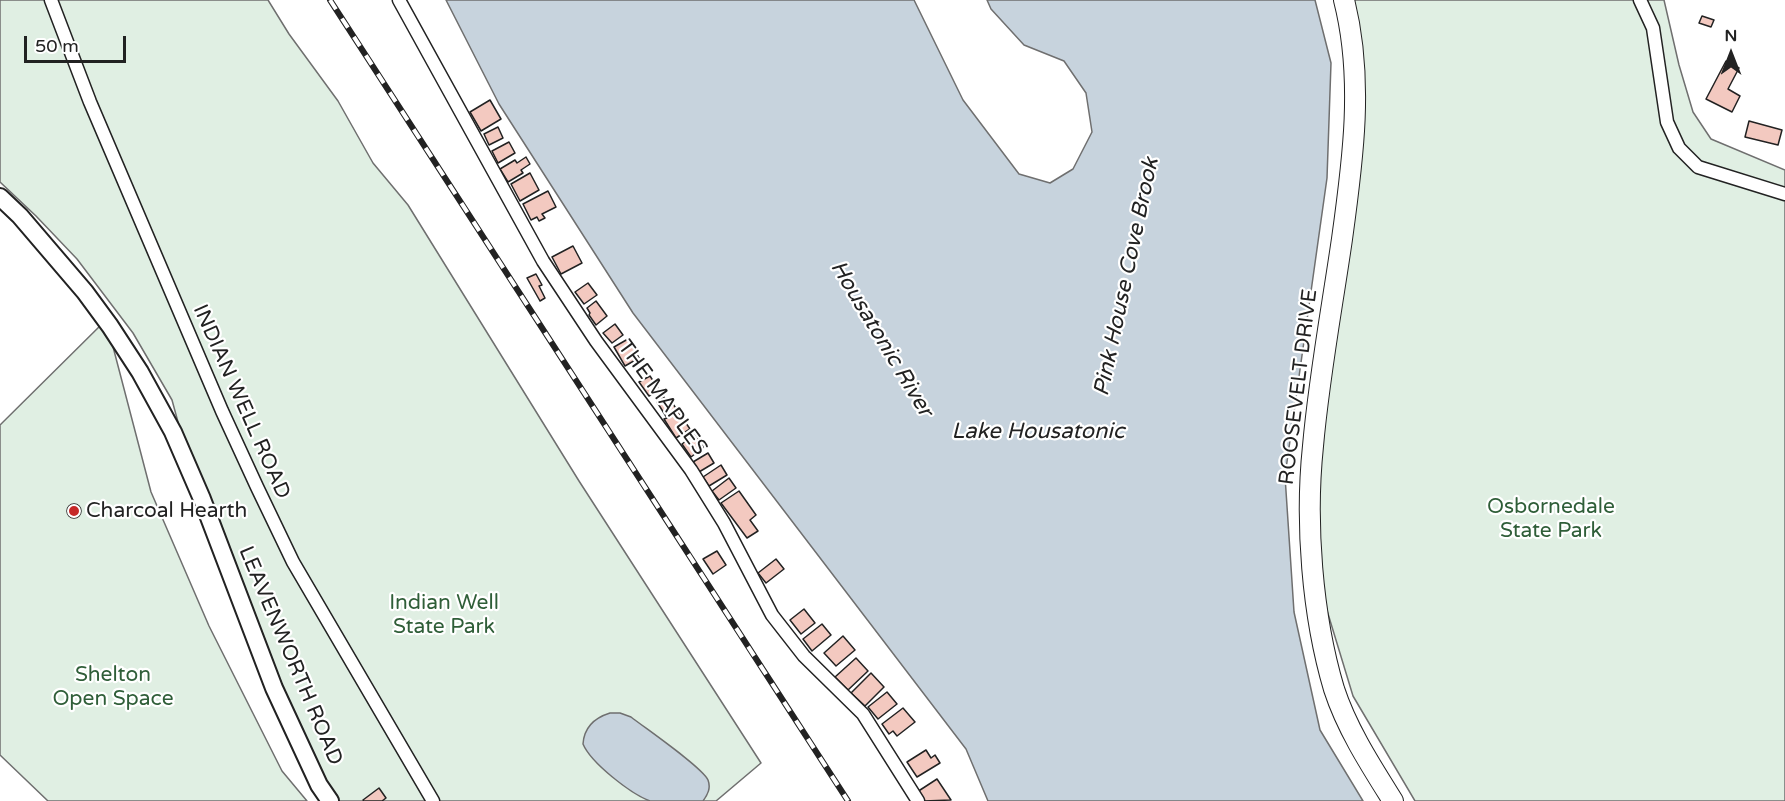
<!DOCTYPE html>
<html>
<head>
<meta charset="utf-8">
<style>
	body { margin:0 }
	#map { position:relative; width:1785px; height:801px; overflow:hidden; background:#fff; font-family:"Varela Round",sans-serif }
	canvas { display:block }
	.north { position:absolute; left:1701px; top:24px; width:60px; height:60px; -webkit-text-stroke:4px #fff; paint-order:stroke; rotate:0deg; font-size:16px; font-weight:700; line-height:24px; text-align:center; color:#222 }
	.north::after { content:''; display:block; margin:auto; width:21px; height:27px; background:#222; clip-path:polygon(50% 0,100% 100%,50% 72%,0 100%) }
	.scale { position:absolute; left:24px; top:36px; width:102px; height:27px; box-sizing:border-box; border:3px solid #222; border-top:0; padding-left:8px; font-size:18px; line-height:21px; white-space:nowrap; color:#222; -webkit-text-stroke:4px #fff; paint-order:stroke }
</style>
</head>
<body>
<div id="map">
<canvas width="1785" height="801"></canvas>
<div class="north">N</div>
<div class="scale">50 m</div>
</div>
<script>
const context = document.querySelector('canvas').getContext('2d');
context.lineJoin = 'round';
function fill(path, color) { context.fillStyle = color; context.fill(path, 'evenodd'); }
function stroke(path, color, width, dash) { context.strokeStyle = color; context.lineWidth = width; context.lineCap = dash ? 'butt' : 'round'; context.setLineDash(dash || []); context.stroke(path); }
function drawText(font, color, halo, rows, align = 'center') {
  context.font = font + ' "Varela Round",sans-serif'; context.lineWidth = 4.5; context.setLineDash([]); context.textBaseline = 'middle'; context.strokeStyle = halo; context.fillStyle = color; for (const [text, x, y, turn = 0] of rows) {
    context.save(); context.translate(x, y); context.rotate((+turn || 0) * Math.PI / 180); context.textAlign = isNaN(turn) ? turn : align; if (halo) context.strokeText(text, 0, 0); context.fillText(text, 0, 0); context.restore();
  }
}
const green = new Path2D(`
	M0,0H268L289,34L338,101L373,163L408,205L579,481L761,763L716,801H320L209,536L172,400L133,333L77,259L36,216L0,182Z
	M1354,0H1664L1679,65L1693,112L1711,139L1785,170V801H1415L1353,696L1322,594L1315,514L1321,403L1338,309Z
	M106,320L151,492L209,626L282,771L307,801H48L0,755V425Z`);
const water = new Path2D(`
	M446,0H914L963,100L1019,174L1050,183L1073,169L1092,132L1086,93L1064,61L1024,45L991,9L987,0H1315L1331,63L1327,178L1285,476L1294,612L1320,730L1363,801H988L966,749L633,313L499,104Z
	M610,713H620L631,717C645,728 702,767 708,780C711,788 708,794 703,801H650C631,794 591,763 583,744C584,728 594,718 610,713Z`);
const building = new Path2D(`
	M1702,16L1714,20L1711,27L1699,23Z
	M1726,61L1739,68L1728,89L1740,96L1732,112L1706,99Z
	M490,100L501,119L481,131L470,112Z
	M1749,121L1782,130L1778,145L1745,137Z
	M498,127L503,138L489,145L484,134Z
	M509,142L515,153L498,163L492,151Z
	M526,157L530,164L521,170L523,173L508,182L500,169L515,160L517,163Z
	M530,173L539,190L520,201L511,184Z
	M548,191L556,207L542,214L545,218L539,221L537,217L531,220L523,204Z
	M573,246L582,263L561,274L552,257Z
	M536,274L542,285L539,286L545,298L540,301L527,278Z
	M588,283L597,295L584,304L575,292Z
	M596,301L607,316L596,325L589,315L590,313L587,308Z
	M615,324L623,335L612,343L603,333Z
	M628,339L639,358L625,366L614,347Z
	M650,376L659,390L649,396L639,382Z
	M664,397L667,403L671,401L690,429L676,438L664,419L667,418L657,402Z
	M695,434L704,447L691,457L682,444Z
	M708,453L714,463L699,472L693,462Z
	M721,465L727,475L709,486L703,477Z
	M729,478L736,488L719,500L712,491Z
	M739,491L756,515L750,520L758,531L747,538L721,503Z
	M67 511a7 7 0 1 1 14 0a7 7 0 1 1-14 0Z
	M717,551L726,565L713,574L703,559Z
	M776,559L784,569L766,583L758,573Z
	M804,609L815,623L801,634L790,620Z
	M822,624L831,635L812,651L803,639Z
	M843,636L855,650L836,666L824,653Z
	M856,658L868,671L848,690L835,677Z
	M871,673L884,687L865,706L851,693Z
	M887,692L897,704L878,719L868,707Z
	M903,708L915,722L897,736L893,731L889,734L882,724Z
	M926,750L931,758L935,755L940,763L917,777L907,762Z
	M937,779L951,800L924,801L917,792Z
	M379,788L386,798L382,801H364L363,800Z`);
const street = new Path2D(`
	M51,0L90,102L222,411L257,487L293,562L433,801
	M399,0L543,261L596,341L691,470L724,523L772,615L804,656L863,714L918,801
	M1640,0L1653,28L1667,122L1679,148L1698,167L1785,194`);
const secondary = new Path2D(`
	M0,197L20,216L85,292L110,326L140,372L173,432L202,499L274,688L319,785L330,801`);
const primary = new Path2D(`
	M1344,0C1364,78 1353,160 1342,239C1332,308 1319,377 1313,446C1305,522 1312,615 1334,689C1347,729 1371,766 1393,801`);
const rail = new Path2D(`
	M330,0L848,801`);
const markers = [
	[74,511,6,"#c62828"]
];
const streetNames = [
	["ROOSEVELT DRIVE",1299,387,-83],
	["THE MAPLES",662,398,54],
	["INDIAN WELL ROAD",241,402,66],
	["LEAVENWORTH ROAD",290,656,67]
];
const parkNames = [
	["Osbornedale",1551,507],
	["State Park",1551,531],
	["Indian Well",444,603],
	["State Park",444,627],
	["Shelton",113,675],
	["Open Space",113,699]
];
const poiNames = [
	["Charcoal Hearth",86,511]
];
const waterNames = [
	["Pink House Cove Brook",1127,277,-78],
	["Housatonic River",881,339,59],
	["Lake Housatonic",1038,432]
];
fill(green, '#e0efe3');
stroke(green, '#6f6f6f', 1.5);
fill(water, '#c7d3dd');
stroke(water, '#6f6f6f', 1.5);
fill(building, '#f3c9c0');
stroke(building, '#222', 1.5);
stroke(street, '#222', 15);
stroke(secondary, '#222', 20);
stroke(primary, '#222', 22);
stroke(street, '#fff', 12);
stroke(secondary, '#fff', 16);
stroke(primary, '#fff', 20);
stroke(rail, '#222', 6);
stroke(rail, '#fff', 4, [11]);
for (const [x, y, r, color] of markers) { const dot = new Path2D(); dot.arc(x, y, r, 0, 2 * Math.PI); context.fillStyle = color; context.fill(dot); stroke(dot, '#fff', 2); }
drawText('21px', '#222', '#fff', streetNames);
drawText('21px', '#2f5e38', '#fff', parkNames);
drawText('21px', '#222', '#fff', poiNames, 'left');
drawText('italic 22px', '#222', '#fff', waterNames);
</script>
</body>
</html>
